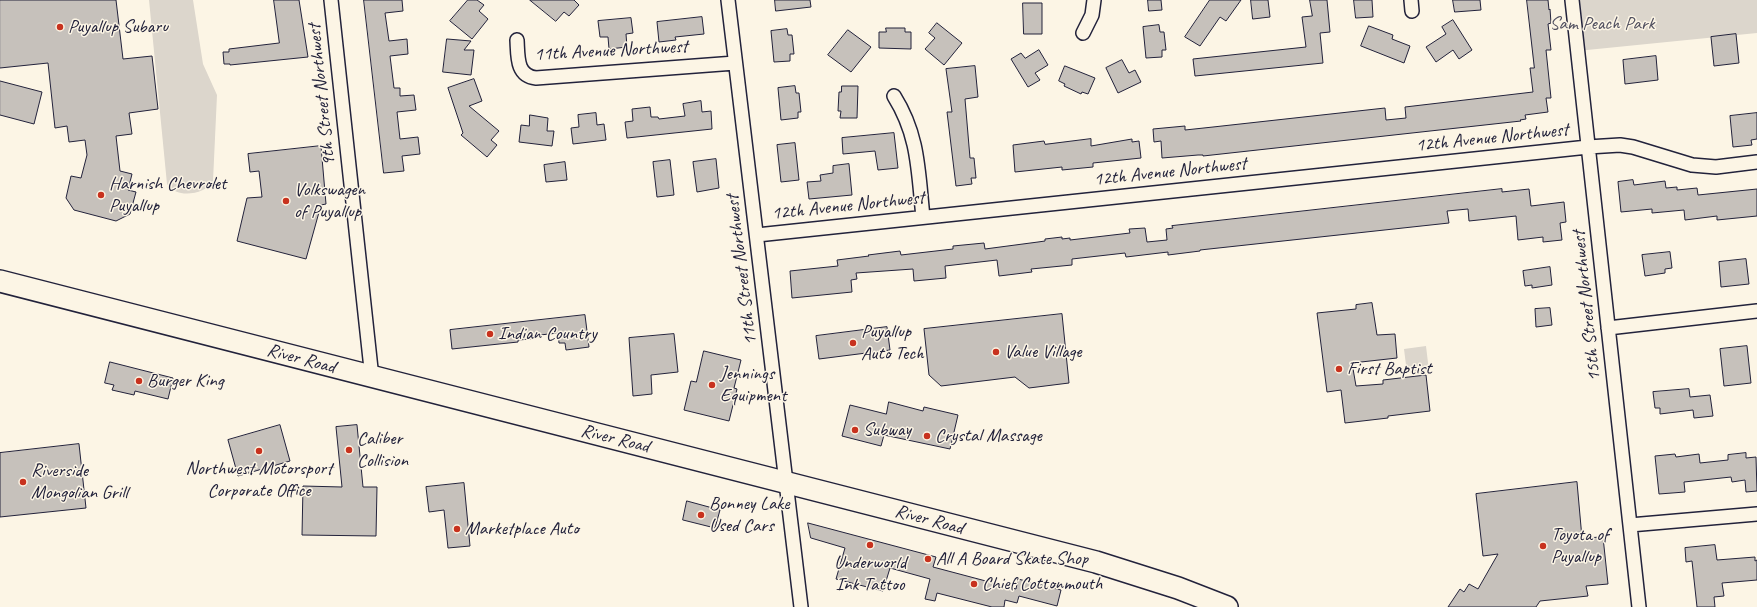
<!DOCTYPE html>
<html>
<head>
<meta charset="utf-8">
<style>
	body { margin:0 }
	canvas { display:block; background:#fcf5e5 }
</style>
</head>
<body>
<canvas width="1757" height="607"></canvas>
<script>
const context = document.querySelector('canvas').getContext('2d');
context.lineJoin = 'round';
function fill(path, color) { context.fillStyle = color; context.fill(path, 'evenodd'); }
function stroke(path, color, width, dash) { context.strokeStyle = color; context.lineWidth = width; context.lineCap = dash ? 'butt' : 'round'; context.setLineDash(dash || []); context.stroke(path); }
function drawText(font, color, halo, rows, align = 'center') {
  context.font = font + ' Caveat,sans-serif'; context.lineWidth = 3; context.setLineDash([]); context.textBaseline = 'middle'; context.strokeStyle = halo; context.fillStyle = color; for (const [text, x, y, turn = 0] of rows) {
    context.save(); context.translate(x, y); context.rotate((+turn || 0) * Math.PI / 180); context.textAlign = isNaN(turn) ? turn : align; if (halo) context.strokeText(text, 0, 0); context.fillText(text, 0, 0); context.restore();
  }
}
const green = new Path2D(`
	M149,0H193L203,64L217,95L213,181C205,195 176,199 167,184Z
	M1572,0H1757V33L1577,51Z
	M1426,346L1429,371L1407,373L1404,349Z`);
const building = new Path2D(`
	M0,0H116L123,59L152,56L158,109L129,113L132,134L116,136L120,171L132,174L128,190L136,192L130,214L116,221L74,210L66,198L71,176L81,178L87,155L85,140L69,142L67,126L55,128L48,63L0,68Z
	M274,0H299L308,57L230,65V64H224L223,52H229V49L279,43Z
	M364,0H402L403,11L385,13L389,41L407,39L408,54L390,56L394,88H400V96L414,95L416,110L397,112L400,139L418,137L420,154L402,156L404,171L384,173Z
	M468,0H477L484,5L479,11L488,19L472,39L450,21Z
	M530,0H574L579,5L569,16L564,12L556,21Z
	M775,0H810L811,7L776,11Z
	M1148,0H1161L1162,10L1149,11Z
	M1210,0H1241L1226,21L1220,17L1200,46L1185,37Z
	M1251,0H1268L1270,17L1253,19Z
	M1310,0H1327L1330,32L1320,33L1323,63L1195,76L1193,59L1306,47L1302,17L1312,16Z
	M1354,0H1372L1373,17L1356,18Z
	M1453,0H1480L1481,10L1455,12Z
	M1527,0H1548L1549,10L1550,9L1551,23L1548,24L1551,50H1546L1551,98H1546L1548,112L1525,115L1526,119L1520,120L1521,121L1203,156V155H1198L1162,158L1161,141L1154,142L1153,129L1185,126V130L1213,127L1385,108L1386,120L1406,118L1405,107L1533,92L1530,68H1534Z
	M1023,3H1042V34H1024Z
	M702,17L704,34L675,37L676,40L659,42L657,22Z
	M631,18L633,33L626,34L627,47L609,49L608,37H600L598,21Z
	M1453,20L1472,50L1459,59L1453,50L1436,62L1426,47L1446,34L1442,27Z
	M937,23L962,43L944,65L925,49L935,38L929,33Z
	M1159,25L1160,32H1164L1166,50H1162V57L1146,58L1143,27Z
	M1369,26L1393,35L1392,39L1410,46L1404,63L1361,46Z
	M886,28H905V32H911V49L879,48V32H886Z
	M787,29L788,35H792L794,54H790V61L774,62L771,31Z
	M848,30L871,47L851,72L828,55Z
	M1736,34L1739,63L1714,66L1711,37Z
	M447,39L471,41L464,50H474L471,75L443,72Z
	M1039,50L1048,65L1035,73L1040,80L1028,87L1011,59L1021,53L1025,58Z
	M1656,56L1658,80L1625,84L1623,60Z
	M1122,60L1129,73L1135,70L1141,82L1118,93L1106,68Z
	M975,66L978,97L965,99L970,158H974L976,178H971L972,184L956,186L947,112H952L946,69Z
	M1065,66L1095,78L1088,94L1082,92L1081,94L1064,86L1065,84L1059,81Z
	M474,79L482,101L469,106L499,131L491,140L497,145L487,157L461,135L463,133L448,88Z
	M0,81L42,92L34,124L0,115Z
	M795,86L796,93H799L801,112H798V118L781,120L778,88Z
	M842,86H858L857,118H840L841,111H838L839,92H841Z
	M701,101L702,112L711,111L712,129L627,138L625,122L633,121L632,109L650,107L651,117H658L659,119L685,116L683,104Z
	M596,113L597,125L604,124L606,140L573,144L571,128L579,127L578,115Z
	M1757,113V139L1751,140L1752,145L1733,147L1730,116Z
	M530,115L548,118L547,131H554L552,146L519,142L521,125L529,126Z
	M894,133L898,168L878,170L875,151L843,154L842,138Z
	M1091,139V146L1132,139V142L1139,141L1141,158L1093,163V167L1062,170V167L1015,172L1013,145L1044,141L1045,144Z
	M795,143L799,180L781,182L777,145Z
	M321,146L326,204L321,205L306,259L237,241L247,198L262,197L259,171L250,172L248,154Z
	M716,159L719,188L697,192L693,162Z
	M670,160L674,195L657,197L653,162Z
	M565,162L567,180L546,182L544,165Z
	M849,164L852,195L809,199L807,182L821,181L820,175L833,173V166Z
	M1633,180L1634,185L1665,181L1666,188L1677,187V190L1697,188L1698,195L1757,189V216L1717,220V216L1685,220L1684,210L1652,213V209L1621,212L1618,182Z
	M1502,189V192L1529,189L1531,206L1564,202L1566,222L1560,223L1562,240L1543,242V237L1518,240L1516,216L1469,221L1468,209L1447,211L1449,223L1200,250V251L1168,255V252L1126,257L1125,253L1072,259V265L1031,269L1032,272L999,276L997,260L945,266L946,278L914,281L913,269L856,273L857,279L851,280L852,292L792,298L790,271L838,266L837,260L869,256L868,255L900,251L901,255L953,249V246L984,243L985,249L1038,242L1045,241V239L1062,237V239L1070,238V240L1130,233L1129,229L1145,228L1147,242L1167,240L1166,229L1173,228L1172,226Z
	M1670,252L1672,268L1665,269V273L1645,276L1642,255Z
	M1746,259L1749,284L1721,287L1719,262Z
	M1550,267L1552,285L1532,288V285L1525,286L1523,271Z
	M1372,303L1377,335L1395,334L1397,358L1352,363L1356,386L1383,384V380L1426,375L1430,411L1388,416V418L1345,423L1341,390L1327,392L1317,313L1356,309V305Z
	M1550,308L1552,325L1536,327L1535,309Z
	M1062,314L1069,383L1029,388L1015,377L941,386L929,375L924,329Z
	M585,315L589,347L566,350L565,343H559L558,333L531,336V339L518,340V342L452,349L450,330Z
	M887,327L890,350L819,359L816,336Z
	M674,334L678,372L651,375L652,394L633,396L629,338Z
	M1747,346L1751,383L1724,386L1720,349Z
	M704,351L741,360L734,388L737,389L729,421L684,410L691,381L696,382Z
	M110,362L173,378L168,399L135,391L134,395L112,390L114,385L105,383Z
	M1689,389L1690,397L1710,395L1713,416L1694,418L1693,410L1660,414V408H1655L1653,392Z
	M889,402L923,411L924,407L958,415L950,449L884,435L881,446L842,436L850,405L886,414Z
	M280,425L290,461L238,476L228,440Z
	M357,425L363,487H377L376,536L302,535L303,486L342,487L336,427Z
	M79,444L86,508L0,517V453Z
	M1746,453V458L1756,457L1757,491L1746,492L1745,480L1732,482L1731,477L1684,482L1685,492L1659,494L1655,456L1675,454L1676,457L1699,454L1700,463L1728,460V455Z
	M1577,482L1582,538L1603,537L1608,584L1586,586L1588,596L1540,601L1536,607H1448L1460,589L1464,592L1469,584L1478,589L1498,554L1483,556L1476,494Z
	M464,483L470,546L448,548L444,510L429,512L426,487Z
	M687,501L720,510L715,528L683,520Z
	M808,523L936,557L933,567L1016,589L1018,579L1061,590L1057,606L1019,596L1017,603L1005,600L1004,607H992L937,593L935,601L925,599L930,579L890,568L883,591L836,579L845,548L811,538Z
	M1715,545L1717,560L1755,557V561L1757,560V580L1722,583L1724,596L1714,597L1715,607H1697L1692,561L1686,562L1685,548Z`);
const minor = new Path2D(`
	M331,0L372,378
	M728,0L801,607
	M1411,0L1412,11
	M1572,0L1639,607
	M1083,33L1092,15L1094,0
	M517,40C518,56 516,76 536,78L735,63
	M894,96C919,136 918,171 923,217
	M757,235L1588,147L1620,145L1633,147L1692,165L1716,167L1757,162
	M1608,328L1757,311
	M1630,525L1757,514`);
const primary = new Path2D(`
	M0,281L1096,562L1178,588L1227,607`);
const markers = [
	[60,27,4,"#c8321e"],
	[101,195,4,"#c8321e"],
	[286,201,4,"#c8321e"],
	[490,334,4,"#c8321e"],
	[853,343,4,"#c8321e"],
	[996,352,4,"#c8321e"],
	[1339,369,4,"#c8321e"],
	[139,381,4,"#c8321e"],
	[712,385,4,"#c8321e"],
	[855,430,4,"#c8321e"],
	[927,436,4,"#c8321e"],
	[349,450,4,"#c8321e"],
	[259,451,4,"#c8321e"],
	[23,482,4,"#c8321e"],
	[701,515,4,"#c8321e"],
	[457,529,4,"#c8321e"],
	[870,545,4,"#c8321e"],
	[1543,546,4,"#c8321e"],
	[928,559,4,"#c8321e"],
	[974,584,4,"#c8321e"]
];
const parkNames = [
	["Sam Peach Park",1602,24]
];
const poiNames = [
	["Puyallup Subaru",68,27],
	["Harnish Chevrolet",109,184],
	["Puyallup",109,206],
	["Volkswagen",294,190],
	["of Puyallup",294,212],
	["Puyallup",861,332],
	["Auto Tech",861,354],
	["Indian Country",498,334],
	["Value Village",1004,352],
	["First Baptist",1347,369],
	["Jennings",720,374],
	["Equipment",720,396],
	["Burger King",147,381],
	["Subway",863,430],
	["Crystal Massage",935,436],
	["Caliber",357,439],
	["Collision",357,461],
	["Northwest Motorsport",259,469,"center"],
	["Corporate Office",259,491,"center"],
	["Riverside",31,471],
	["Mongolian Grill",31,493],
	["Bonney Lake",709,504],
	["Used Cars",709,526],
	["Marketplace Auto",465,529],
	["Toyota of",1551,535],
	["Puyallup",1551,557],
	["All A Board Skate Shop",936,559],
	["Underworld",870,563,"center"],
	["Ink Tattoo",870,585,"center"],
	["Chief Cottonmouth",982,584]
];
const streetNames = [
	["11th Avenue Northwest",611,51,-3],
	["9th Street Northwest",322,95,-96],
	["12th Avenue Northwest",1492,138,-6],
	["12th Avenue Northwest",1170,172,-6],
	["12th Avenue Northwest",848,206,-6],
	["11th Street Northwest",742,270,-97],
	["15th Street Northwest",1587,306,-96],
	["River Road",301,359,15],
	["River Road",615,439,14],
	["River Road",929,520,15]
];
fill(green, '#dcd6cc');
fill(building, '#c6c1bb');
stroke(building, '#22223b', 1);
stroke(minor, '#22223b', 16);
stroke(primary, '#22223b', 24);
stroke(minor, '#fcf5e5', 13);
stroke(primary, '#fcf5e5', 21);
for (const [x, y, r, color] of markers) { const dot = new Path2D(); dot.arc(x, y, r, 0, 2 * Math.PI); context.fillStyle = color; context.fill(dot); stroke(dot, '#fcf5e5', 1.5); }
drawText('19px', '#504f5f', '#fcf5e5', parkNames);
drawText('19px', '#22223b', '#fcf5e5', poiNames, 'left');
drawText('19px', '#22223b', '#fcf5e5', streetNames);
</script>
</body>
</html>
